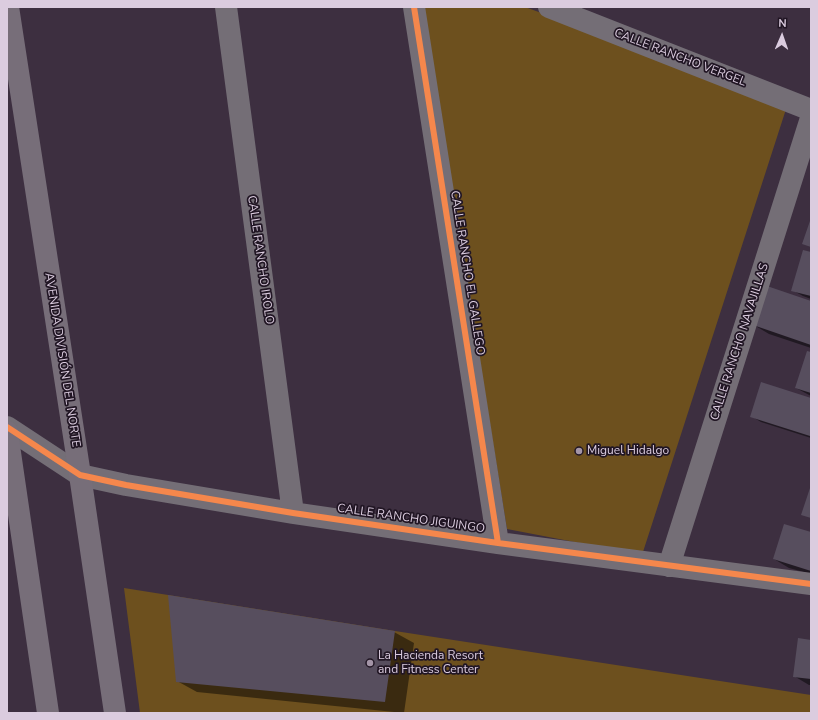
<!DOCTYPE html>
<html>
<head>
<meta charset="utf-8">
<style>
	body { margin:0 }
	#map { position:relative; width:818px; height:720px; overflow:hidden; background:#3d2f40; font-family:"Nunito Sans",sans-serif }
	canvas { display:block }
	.frame { position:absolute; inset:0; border:8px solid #dbccdf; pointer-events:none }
	.north { position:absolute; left:762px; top:16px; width:40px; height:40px; -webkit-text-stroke:3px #211624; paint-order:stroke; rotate:2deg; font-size:11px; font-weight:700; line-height:16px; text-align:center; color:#dbccdf }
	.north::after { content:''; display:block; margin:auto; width:14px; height:18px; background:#dbccdf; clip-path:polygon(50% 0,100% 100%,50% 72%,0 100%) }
</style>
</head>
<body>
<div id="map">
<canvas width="818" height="720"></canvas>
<div class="frame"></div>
<div class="north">N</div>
</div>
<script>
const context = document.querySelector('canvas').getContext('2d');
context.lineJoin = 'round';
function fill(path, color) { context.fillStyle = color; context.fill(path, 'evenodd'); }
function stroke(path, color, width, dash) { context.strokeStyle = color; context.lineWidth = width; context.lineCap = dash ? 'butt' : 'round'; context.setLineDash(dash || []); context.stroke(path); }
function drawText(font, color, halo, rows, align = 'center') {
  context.font = font + ' "Nunito Sans",sans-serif'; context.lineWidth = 3.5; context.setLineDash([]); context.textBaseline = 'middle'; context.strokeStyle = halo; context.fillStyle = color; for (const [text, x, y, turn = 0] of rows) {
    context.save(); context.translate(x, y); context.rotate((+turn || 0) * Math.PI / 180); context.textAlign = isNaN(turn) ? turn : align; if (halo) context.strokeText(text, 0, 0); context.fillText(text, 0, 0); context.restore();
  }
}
const green = new Path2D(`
	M422,7H525L788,103L642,555L507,529Z
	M124,588L395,631L811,695V713H140Z`);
const shadow = new Path2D(`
	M811,253V299L803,296L792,290Z
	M811,302V348L769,334L754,325Z
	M811,353V396L796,388Z
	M762,383L811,399V438L761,422L751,416Z
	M811,533V574L789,568L774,559Z
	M394,632L414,643L404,713L197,692L177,681Z
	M811,641V685H809L794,676Z`);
const building = new Path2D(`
	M811,218V247L802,244Z
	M803,250L811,252V296L791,291Z
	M767,286L811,301V345L753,325Z
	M807,351L811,352V393L795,388Z
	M761,382L811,398L810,436L750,417Z
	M811,485V518L801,515Z
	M784,524L811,532V571L773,559Z
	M168,595L395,631L385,702L176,682Z
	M798,638L811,640V679L793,677Z`);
const minor = new Path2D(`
	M226,7L293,513
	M414,7L498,543
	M549,7L811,110
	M7,427L80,475L126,485L293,513L498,543L811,584
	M669,566L811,118`);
const major = new Path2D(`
	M8,7L80,475L115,713
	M7,432L48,713`);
const cycleway = new Path2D(`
	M414,7L498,543
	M7,427L80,475L126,485L293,513L498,543L811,584`);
const markers = [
	[579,451,4,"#a495a7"],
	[370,663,4,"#a495a7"]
];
const streetNames = [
	["CALLE RANCHO VERGEL",680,58,21],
	["CALLE RANCHO IROLO",260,260,82],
	["CALLE RANCHO EL GALLEGO",467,273,81],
	["CALLE RANCHO NAVAJILLAS",740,342,-72],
	["AVENIDA DIVISIÓN DEL NORTE",62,360,81],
	["CALLE RANCHO JIGUINGO",411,519,8]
];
const poiNames = [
	["Miguel Hidalgo",587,451],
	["La Hacienda Resort",378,656],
	["and Fitness Center",378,670]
];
fill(green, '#6d501e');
fill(shadow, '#0007');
fill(building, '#574e5e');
stroke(minor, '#746e76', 22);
stroke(major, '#776e79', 22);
stroke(cycleway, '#f5874c', 6);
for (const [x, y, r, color] of markers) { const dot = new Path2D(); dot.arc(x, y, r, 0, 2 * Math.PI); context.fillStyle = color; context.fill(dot); stroke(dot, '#211624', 1.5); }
drawText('12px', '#dbccdf', '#211624', streetNames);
drawText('12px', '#dbccdf', '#211624', poiNames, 'left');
</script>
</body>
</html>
